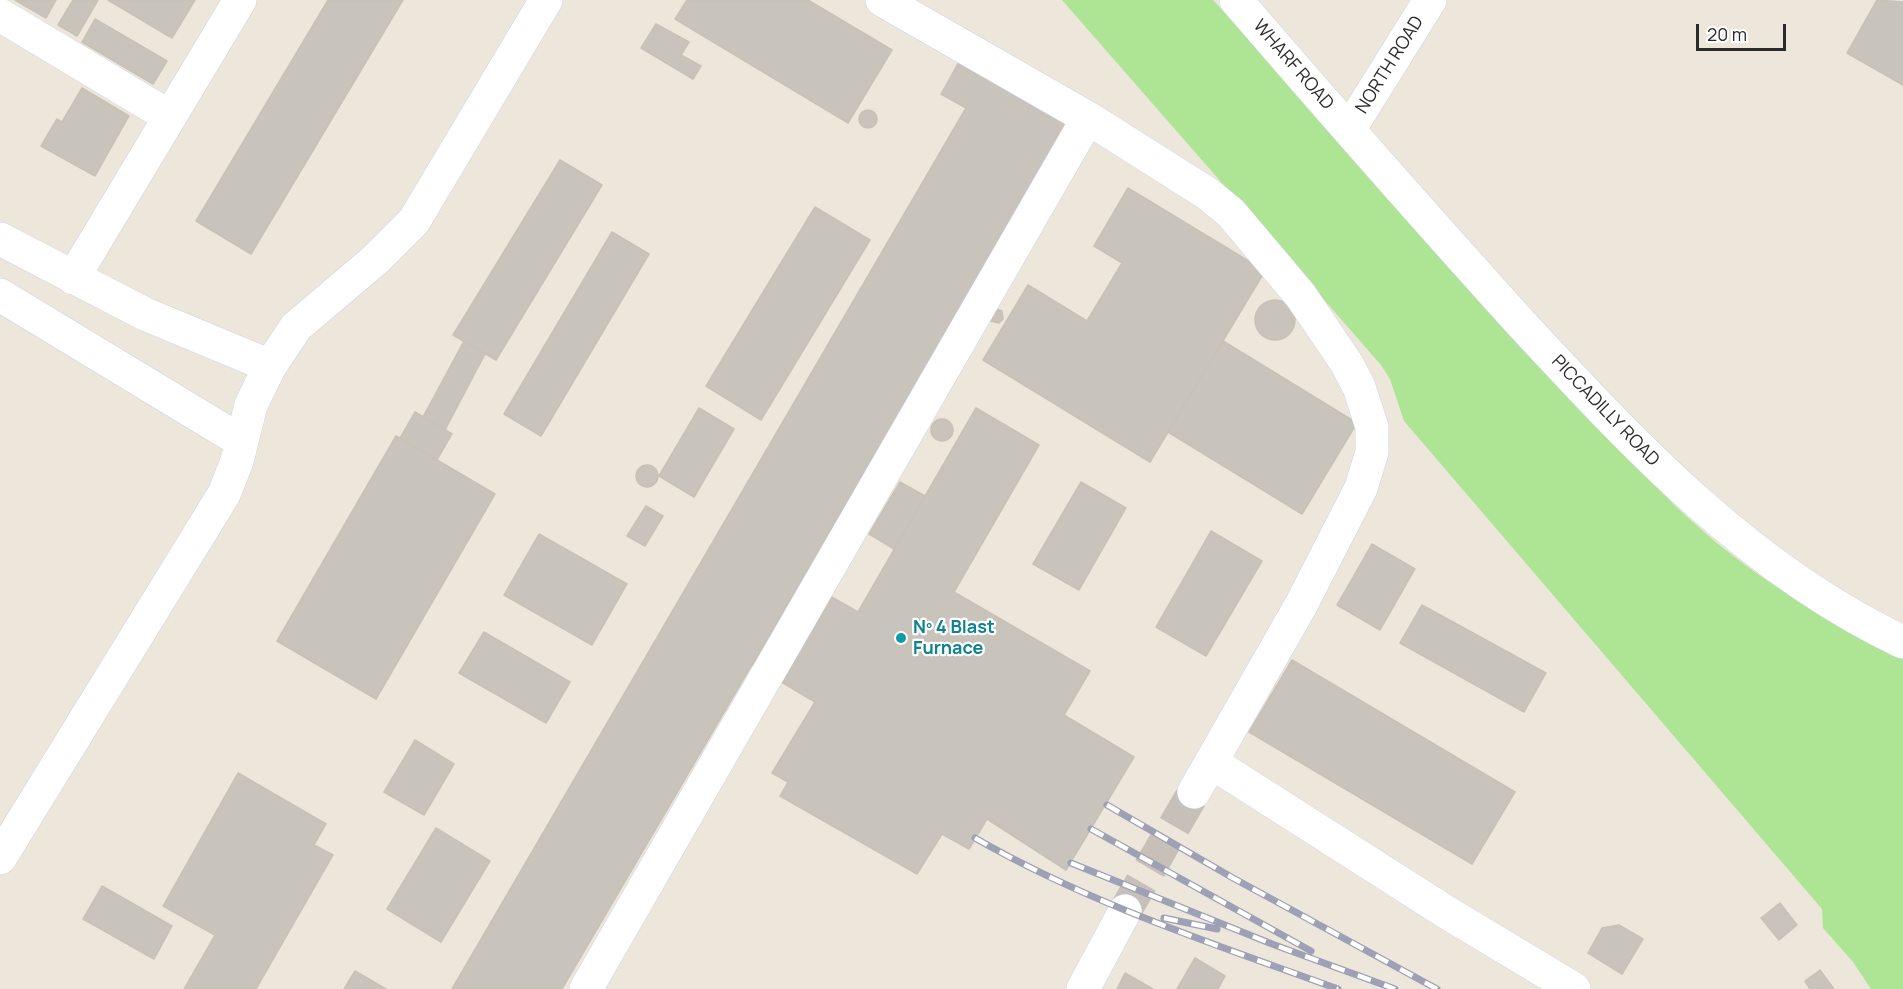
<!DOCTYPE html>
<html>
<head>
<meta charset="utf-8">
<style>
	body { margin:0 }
	#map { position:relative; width:1903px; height:989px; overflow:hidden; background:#ede6db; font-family:Manrope,sans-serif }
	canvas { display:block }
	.scale { position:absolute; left:1696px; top:24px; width:90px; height:27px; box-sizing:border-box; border:3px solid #2a2a2a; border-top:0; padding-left:8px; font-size:18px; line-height:21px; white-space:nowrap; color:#2a2a2a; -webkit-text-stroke:4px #fff; paint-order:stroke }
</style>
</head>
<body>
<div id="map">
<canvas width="1903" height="989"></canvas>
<div class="scale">20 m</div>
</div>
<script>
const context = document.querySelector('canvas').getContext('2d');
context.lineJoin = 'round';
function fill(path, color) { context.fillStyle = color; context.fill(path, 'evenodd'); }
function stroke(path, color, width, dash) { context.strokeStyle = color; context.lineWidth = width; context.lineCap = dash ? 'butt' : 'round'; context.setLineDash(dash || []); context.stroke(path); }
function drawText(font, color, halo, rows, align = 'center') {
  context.font = font + ' Manrope,sans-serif'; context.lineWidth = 4.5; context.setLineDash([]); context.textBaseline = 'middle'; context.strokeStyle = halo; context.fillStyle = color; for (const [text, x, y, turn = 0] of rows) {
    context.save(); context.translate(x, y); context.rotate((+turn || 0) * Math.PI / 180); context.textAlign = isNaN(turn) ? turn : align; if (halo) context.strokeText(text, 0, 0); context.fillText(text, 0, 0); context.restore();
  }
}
const green = new Path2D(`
	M1062,0H1213L1632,462C1652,482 1672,504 1694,523C1753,577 1830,624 1903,655V989H1871L1853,962L1823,928L1822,909L1404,421L1390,379L1381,365Z`);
const building = new Path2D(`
	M15,0H56L46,18Z
	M73,0H98L77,36L58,25Z
	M108,0H195L172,38Z
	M328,0H403L251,254L196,221Z
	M687,0H808L892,50L848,123L675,19Z
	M1877,0L1903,2V85L1847,53Z
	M95,19L167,61L153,84L82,42Z
	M656,24L689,42L681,55L701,66L693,79L641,48Z
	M960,60L1068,125L562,989H452L966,108L941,94Z
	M82,88L129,116L95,176L41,146L57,119L62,122Z
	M859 119a9 9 0 1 1 18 0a9 9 0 1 1-18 0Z
	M560,160L602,185L496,360L453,335Z
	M1128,188L1265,271L1150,462L983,360L1028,285L1087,321L1122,263L1094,246Z
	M815,207L870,240L761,420L706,386Z
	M612,232L649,254L541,436L504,414Z
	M1255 320a20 20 0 1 1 40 0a20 20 0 1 1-40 0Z
	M993,308L1002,311L1003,319L999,323L990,321Z
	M464,341L485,354L445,430L423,417Z
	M1223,341L1357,423L1302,514L1168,432Z
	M699,408L734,429L694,497L659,476Z
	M976,408L1039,445L954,592L1090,671L1064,715L1134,757L1066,870L987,819L969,849L942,834L917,874L780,796L788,782L772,773L815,702L753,665L802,580L858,612Z
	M415,412L452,434L437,460L400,438Z
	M931 430a11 11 0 1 1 22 0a11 11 0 1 1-22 0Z
	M396,436L495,494L376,699L277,641Z
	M636 476a11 11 0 1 1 22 0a11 11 0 1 1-22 0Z
	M900,482L925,496L894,549L869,534Z
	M1081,482L1126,508L1079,590L1033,564Z
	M646,506L663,516L645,546L627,536Z
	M1211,531L1262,561L1206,656L1156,627Z
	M539,534L627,584L592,645L504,595Z
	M1372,544L1415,569L1380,630L1337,605Z
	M1422,605L1546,673L1524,712L1400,643Z
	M484,632L570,682L546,723L459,673Z
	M1292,660L1515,792L1472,864L1249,732Z
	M415,740L454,764L424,815L384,792Z
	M238,773L326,824L314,845L333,855L256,989H184L215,935L163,906Z
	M436,828L490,861L441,942L387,909Z
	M102,886L172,926L154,959L83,919Z
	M1780,903L1797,925L1779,940L1761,918Z
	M1619,925L1643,939L1622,974L1588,953L1602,928Z
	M1195,958L1225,976L1218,989H1177Z
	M1820,970L1834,989H1810L1805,981Z
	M355,971L386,989H344Z
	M1125,973L1153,989H1117Z`);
const minorTunnel = new Path2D(`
	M1125,911L1194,792`);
const minor = new Path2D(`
	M882,0L1088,118L1208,194L1231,213L1301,296L1347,364L1359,387L1372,427V452L1361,488L1301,605L1194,792
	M1236,0C1329,108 1423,215 1518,320C1633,444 1748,569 1903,642
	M0,15L170,117
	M1349,130L1430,0
	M0,239L145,314L270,366
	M73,278L240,0
	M0,295L241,441
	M1211,762L1446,912L1574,989
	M0,858L224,494L237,461L251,405L270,366L296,327L375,260L414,221L546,0
	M586,989L1088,118
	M1083,989L1125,911`);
const rail = new Path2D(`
	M1107,805L1233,878L1437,989
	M1091,829L1311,951
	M975,838C1090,904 1214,944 1338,989
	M1071,863L1272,944L1395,989
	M1164,918L1217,929`);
const markers = [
	[901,638,6,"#0f9aa8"]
];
const streetNames = [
	["WHARF ROAD",1293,65,49],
	["NORTH ROAD",1390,65,-58],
	["PICCADILLY ROAD",1605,411,46]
];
const cultureNames = [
	["Nº 4 Blast",913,628],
	["Furnace",913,649]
];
fill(green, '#ade595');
fill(building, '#c8c3bb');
stroke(building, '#c8c2b5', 1.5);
stroke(minorTunnel, '#c6c0b8', 33, [33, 16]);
stroke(minor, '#d0d3e3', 34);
stroke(minor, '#fff', 33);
stroke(rail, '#9ea0b5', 7);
stroke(rail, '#fff', 4.5, [14]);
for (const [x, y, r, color] of markers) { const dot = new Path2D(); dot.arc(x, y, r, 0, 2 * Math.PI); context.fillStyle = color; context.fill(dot); stroke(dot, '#fff', 2); }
drawText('18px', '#2a2a2a', '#fff', streetNames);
drawText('bold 18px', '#0d838f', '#fff', cultureNames, 'left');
</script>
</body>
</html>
